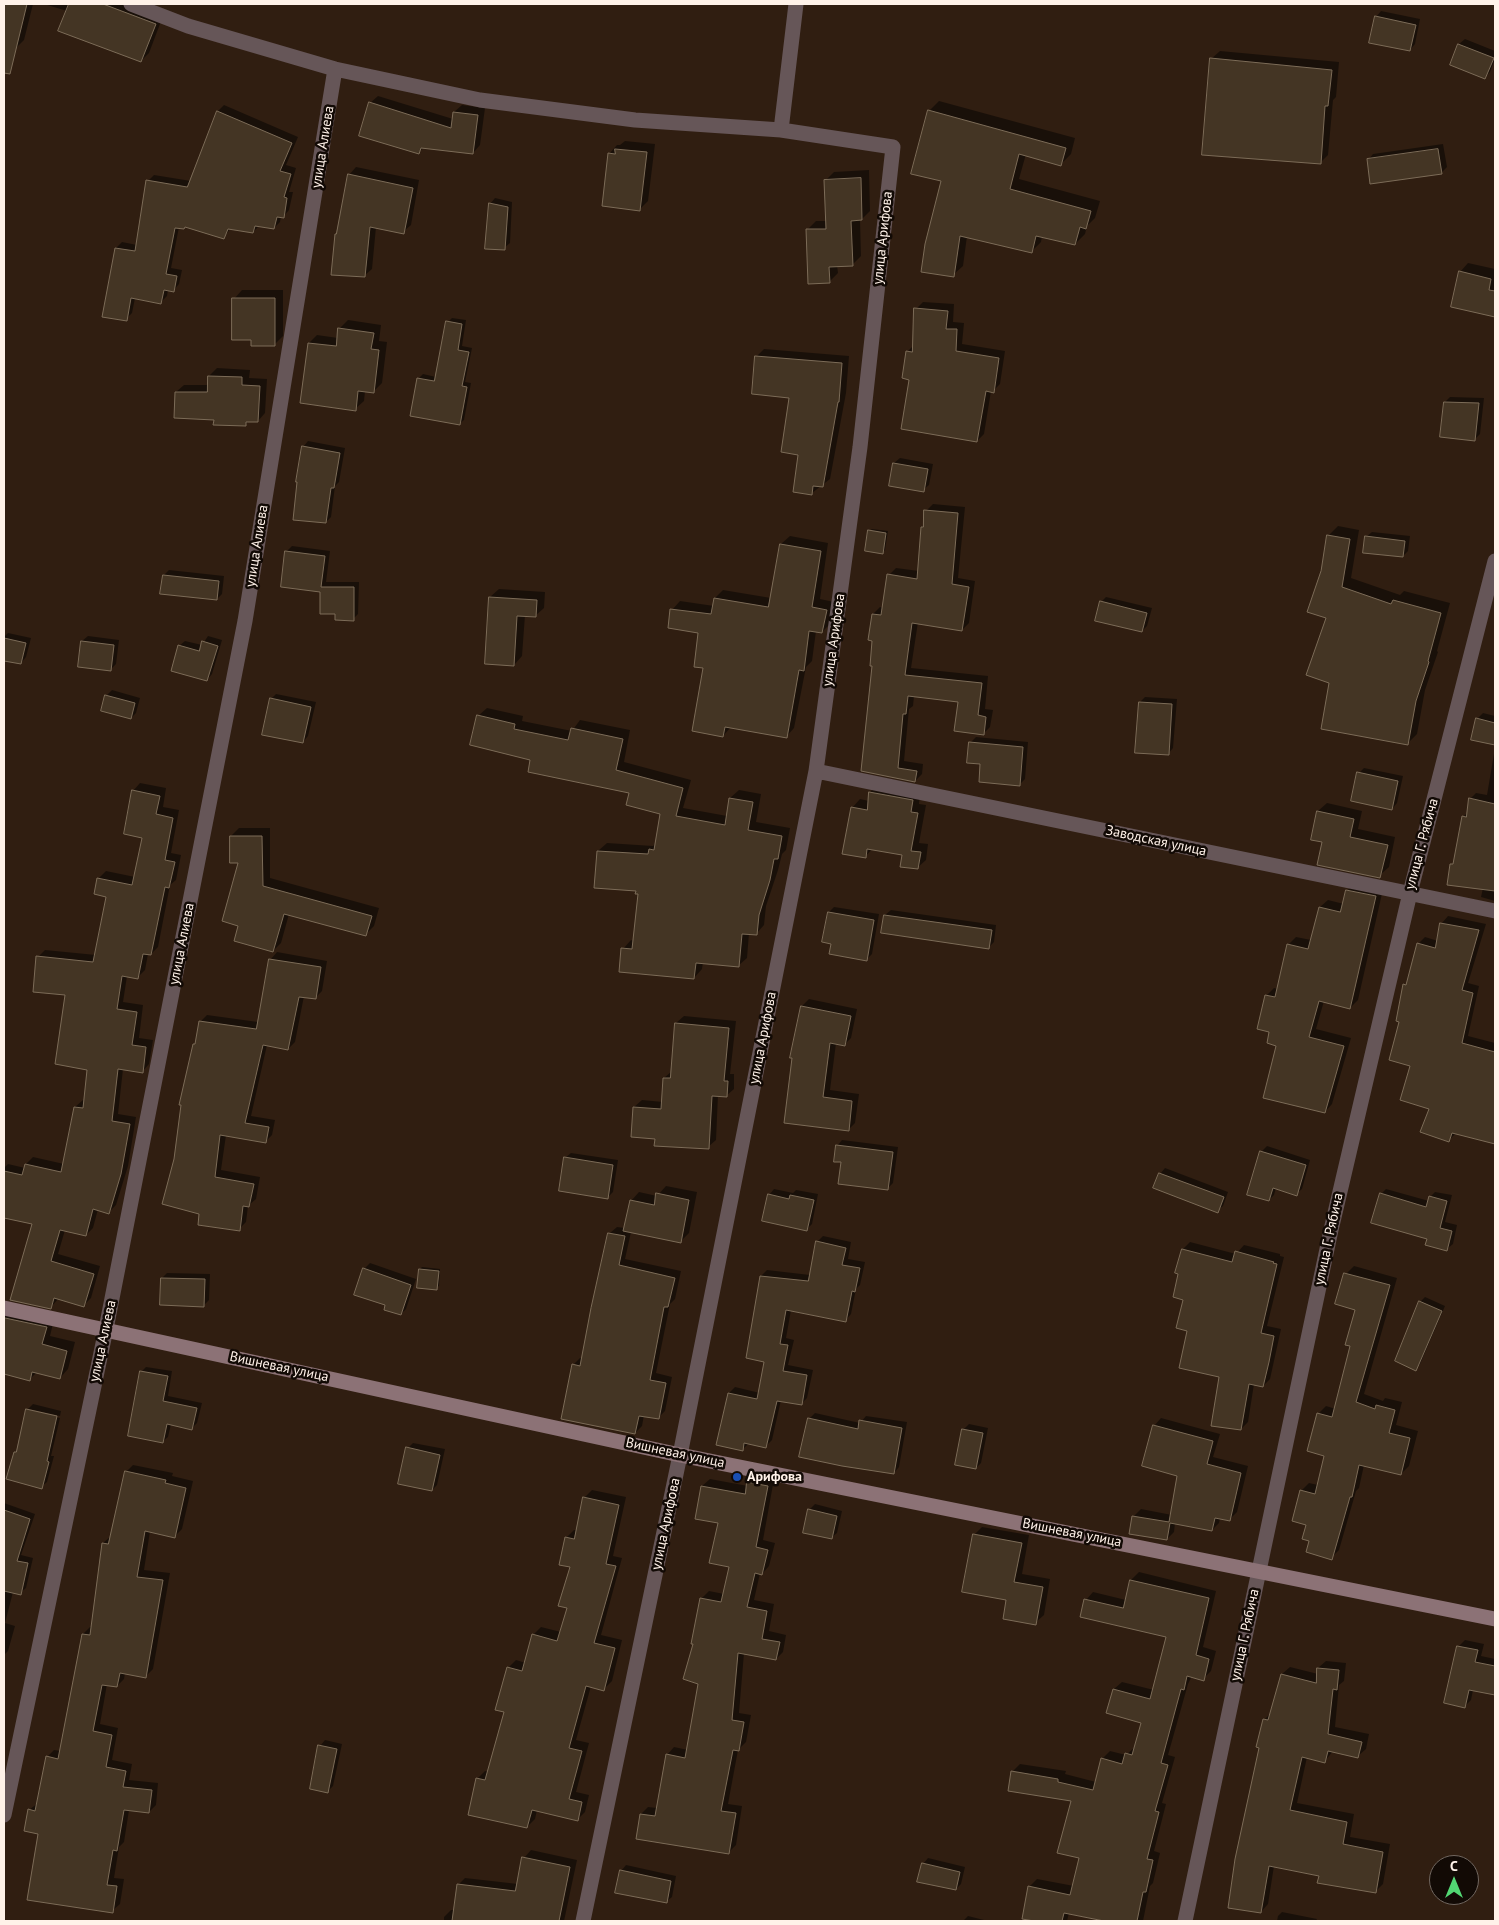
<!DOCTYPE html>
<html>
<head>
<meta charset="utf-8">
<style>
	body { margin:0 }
	#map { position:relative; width:1499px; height:1925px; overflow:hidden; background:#301e11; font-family:"PT Sans",sans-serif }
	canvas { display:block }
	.frame { position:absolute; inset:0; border:5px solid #fff2e9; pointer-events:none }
	.north { position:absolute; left:1429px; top:1855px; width:50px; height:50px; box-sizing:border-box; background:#120a05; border:1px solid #716760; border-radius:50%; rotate:0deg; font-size:14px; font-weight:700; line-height:20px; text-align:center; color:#fff2e9 }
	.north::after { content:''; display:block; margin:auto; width:18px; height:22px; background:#52d673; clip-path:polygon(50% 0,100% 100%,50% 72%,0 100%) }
</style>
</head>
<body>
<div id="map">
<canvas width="1499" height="1925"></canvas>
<div class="frame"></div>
<div class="north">С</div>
</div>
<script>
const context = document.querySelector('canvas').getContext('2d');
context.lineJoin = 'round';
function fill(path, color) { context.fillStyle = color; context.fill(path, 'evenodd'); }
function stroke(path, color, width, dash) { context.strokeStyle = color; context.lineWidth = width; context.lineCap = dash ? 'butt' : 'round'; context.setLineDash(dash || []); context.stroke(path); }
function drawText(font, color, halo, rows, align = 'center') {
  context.font = font + ' "PT Sans",sans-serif'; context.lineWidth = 5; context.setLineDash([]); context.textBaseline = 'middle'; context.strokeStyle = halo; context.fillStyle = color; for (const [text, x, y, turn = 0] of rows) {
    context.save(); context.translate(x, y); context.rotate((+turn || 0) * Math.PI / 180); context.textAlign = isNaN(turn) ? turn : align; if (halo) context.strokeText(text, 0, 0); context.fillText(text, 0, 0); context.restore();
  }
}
const shadow = new Path2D(`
	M4,4H33L24,40L16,48L4,45Z
	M44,4H132L163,16L149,53L141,61L67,11Z
	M1381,11L1420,19L1415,44L1410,50L1376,17Z
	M1465,39L1495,51V59L1490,72L1484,78L1451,65L1459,44Z
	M1220,51L1339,62L1336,97L1333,100L1328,155L1320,163L1211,59Z
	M378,96L453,119L454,112L462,105L485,108L480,145L473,153L424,147L418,153L370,103Z
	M939,101L1075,138L1071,154L1061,164L1026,154L1019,179L1100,201L1095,218L1087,226L1085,234L1075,244L1042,236L1041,242L1031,252L967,236L963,266L953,275L943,180L929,111Z
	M224,105L298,137L286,165L296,168L289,192H293L289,210L283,217L281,216L280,222L274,228L259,226L253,232L231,228L224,237L186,226L179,227L171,268L182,270L179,284L173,291L168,290L167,296L161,302L135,298L132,313L126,319L116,248L122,242L137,245L148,181L154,175L191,181L218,111Z
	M625,141L655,144L648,201L640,209L609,154L617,145H620Z
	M1443,144L1447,167L1441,173L1368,160L1373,154Z
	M356,167L419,180L411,225L403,232L376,227L372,269L364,276L338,232L349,175Z
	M869,170L870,211L862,219H860L861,256L852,265H837L838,273L829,282L807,230L816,221H827L826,180L834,172Z
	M495,198L512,202L510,243L504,248L490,204Z
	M1468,263L1495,269V316L1452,306L1460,272Z
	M242,290H283V336L275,344L252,339L234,299Z
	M923,302L954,304L953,322L964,323L962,344L1005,351L1000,384L993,391H991L984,434L977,441L911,379L907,352L913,346L916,309Z
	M452,318L466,320L462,346L472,348L465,382L471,383L464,420L459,424L418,379L423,374L436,377L448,322Z
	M348,320L381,325L379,341L387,342L382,383L373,392L365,391L364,401L355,409L309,343L317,335L338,338L339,329Z
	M764,349L849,356L846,393L830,479L812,493L800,454L791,397L757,356Z
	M217,368L250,370L249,378L267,379L265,413L258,421H249L245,425L215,418L176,392L184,385H209V376Z
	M1450,397L1484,398L1480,434L1474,440L1445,402Z
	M308,441L345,448L339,482L335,486L331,517L326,522L299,481L303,447Z
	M900,458L933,464L929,485L923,490L894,463Z
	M933,504L965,507L958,578L975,581L969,623L962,630L918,622L911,668L988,676L985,709L993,710L990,727L983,734L959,700L914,696L913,706L909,709L904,761L923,764L922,774L915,781L862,770L873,665V614L880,607L883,608L889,575L896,568L919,571L922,527L924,525L926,511Z
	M1338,526L1359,530L1351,578L1400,595L1404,591L1450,603L1437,651L1438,652L1425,690L1417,734L1408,743L1331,682L1327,618L1322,571L1328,536Z
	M872,529L888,531L885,550L883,552L869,531Z
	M1372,532L1410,536L1408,551L1403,556L1366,537Z
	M790,536L828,543L820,599L834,602L830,624L822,632L816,631L812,661L806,667L794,728L786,737L731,727L723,736L704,667L700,632L672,610L680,601L714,606L715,598L723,590L771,598L781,544Z
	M292,546L330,551L326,582H359L358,614L353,619L321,591L286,552Z
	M169,570L224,576L222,594L217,599L164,575Z
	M499,589L545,592L544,608L535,616L525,615L522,656L514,665L490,597Z
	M1106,597L1152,608L1147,626L1142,631L1101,602Z
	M8,633L31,638L26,657L21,663L4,659V637Z
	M88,636L119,640L116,664L111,669L82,641Z
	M208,636L222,640L212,674L207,680L179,646L185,641L202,645Z
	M112,690L140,698L136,713L131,718L106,696Z
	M276,694L316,702L308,736L303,742L271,699Z
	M1145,697L1177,699L1173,748L1168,754L1140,702Z
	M487,708L523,716L522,721L572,731L580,720L630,730L624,762L691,780L683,808L727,816L730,798L739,790L761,794L756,822L790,828L786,850L782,854L778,870L766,906L764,925L756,934L749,933L747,958L738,966L703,962L702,969L694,978L623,949L631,940L634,941L639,893L598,851L607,843L653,846L656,843L661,813L631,792L532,759L478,716Z
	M1483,713L1495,716V744L1472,739L1477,719Z
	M976,737L1028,742L1025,779L1019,785L982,763L970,743Z
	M1495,748V901L1481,897L1483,888L1451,865L1455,861L1463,817L1468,812L1470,799L1476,793L1487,795Z
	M1364,768L1403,776L1397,803L1392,809L1359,773Z
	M140,783L166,788L163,807L179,810L171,853L181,855L176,880L170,885L158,947L151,954H148L145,970L137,978L127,976L123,1002L143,1005L139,1038L153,1040L149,1064L142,1072L123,1069L118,1114L136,1117L128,1166L116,1205L109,1212L98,1209L93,1228L86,1235L65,1230L58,1254L100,1266L91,1298L83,1306L59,1298L51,1307L34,1223L4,1216V1168L8,1164L25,1168L26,1164L33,1157L64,1164L75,1107L83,1100H85L89,1070L66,994L38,957L45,950L96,955L108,896L98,879L106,871L135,877L143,837L133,791Z
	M879,784L920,792L919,804L926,805L919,843L928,844L926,860L917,868L904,854L873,848L865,857L852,808L860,799L869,801L870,792Z
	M1327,803L1362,811L1358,829L1395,837L1389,867L1380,875L1324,841L1313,839L1318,811Z
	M239,828H270V878L379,908L374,926L366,934L289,914L281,943L273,951L240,925V862L231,836Z
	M1355,883L1383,889L1358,1000L1350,1008L1324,1001L1316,1029L1351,1038L1332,1104L1325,1112L1278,1045L1271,1031L1267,995L1274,988L1278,989L1288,945L1296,937L1311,940L1320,907L1328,900L1344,904L1347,891Z
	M834,907L879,914L872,954L866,960L832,943L829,912Z
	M891,910L996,925L994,942L988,948L883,932L885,915Z
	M1448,916L1486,924L1468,983L1479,986L1468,1036L1495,1043V1142L1456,1133L1449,1140L1430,1108L1412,1065L1401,1021L1405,985L1408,982L1418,944L1425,937L1438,941L1442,923Z
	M277,952L327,961L322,991L315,998L304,996L295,1042L288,1049L267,1045L251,1116L275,1120L272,1135L265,1142L226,1135L221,1170L260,1177L256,1199L248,1206L246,1222L239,1229L200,1213L175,1159L200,1022L207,1015L258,1022L271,959Z
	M809,999L857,1009L851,1038L844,1045L836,1043L830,1090L859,1094L855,1123L848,1130L785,1122L802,1006Z
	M684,1016L736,1021L730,1074H734V1089L726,1096L718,1095L716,1140L708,1147L656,1137L634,1107L642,1100L663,1102L664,1078L672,1071L676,1023Z
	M842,1140L898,1147L893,1183L888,1188L842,1161L837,1146Z
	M1267,1146L1310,1160L1302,1189L1296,1194L1276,1188L1274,1195L1269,1200L1261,1152Z
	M571,1153L618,1160L613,1192L608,1197L565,1158Z
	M1165,1168L1228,1192L1223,1206L1217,1211L1160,1174Z
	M666,1186L697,1192L689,1233L680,1242L631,1232L625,1259L681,1271L675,1299L670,1304L656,1373L672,1377L665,1411L658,1418L644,1415L642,1426L635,1433L573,1365L580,1358L583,1359L610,1233L617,1227L625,1228L631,1201L639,1192L657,1196Z
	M774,1189L793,1193L796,1190L818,1194L812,1224L807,1229L769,1195Z
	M1386,1189L1429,1201L1430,1197L1435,1192L1452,1195L1445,1222L1457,1225L1453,1244L1447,1249L1428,1238L1381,1194Z
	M823,1236L851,1242L848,1259L865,1262L860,1285L856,1289L851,1314L845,1321L791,1310L786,1338L794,1340L788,1365L813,1370L807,1398L801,1404L781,1400L772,1440L766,1446L748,1444L742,1450L729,1393L735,1387L760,1393L766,1361L761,1276L767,1270L810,1275L817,1242Z
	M1190,1242L1236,1254L1244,1245L1280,1254V1256L1284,1257L1267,1326L1281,1329L1270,1379L1263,1386L1254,1384L1248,1422L1241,1429L1221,1376L1188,1330L1185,1299L1183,1249Z
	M370,1263L416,1279L406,1309L401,1314L387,1304L364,1269Z
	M1354,1266L1397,1278L1364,1394L1383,1401L1385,1398L1402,1402L1396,1425L1418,1431L1409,1466L1401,1474L1364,1465L1359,1488L1356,1491L1339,1550L1331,1558L1311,1540L1301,1491L1309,1483L1318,1485L1325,1455L1318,1414L1326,1406L1336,1409L1351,1345L1357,1309L1346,1274Z
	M422,1267L440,1269L439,1286L436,1288L420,1269Z
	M167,1273L210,1274L209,1300L203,1306L162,1278Z
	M1425,1297L1445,1306L1420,1364L1416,1369L1420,1302Z
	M4,1313L54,1319L50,1336L75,1342L68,1369L60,1378L37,1372L30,1379L4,1373Z
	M146,1367L172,1371L168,1396L202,1403L197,1423L192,1428L171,1424L168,1437L162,1442L141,1372Z
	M33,1404L61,1411L60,1416L29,1409V1411L60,1418L51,1456H54L47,1482L41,1487L15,1452L18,1450L27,1410Z
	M815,1413L860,1423L866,1416L907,1422L899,1467L894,1473L810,1418Z
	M1161,1418L1220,1434L1213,1457L1248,1466L1237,1512L1229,1520L1220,1518L1219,1523L1212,1530L1175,1523L1174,1532L1167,1539L1133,1517L1141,1509L1172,1515L1179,1475L1154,1426Z
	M969,1424L988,1428L981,1463L976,1468L963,1430Z
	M413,1443L445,1449L437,1485L432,1490L408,1448Z
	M133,1465L173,1473L172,1476L193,1481L182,1529L175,1536L150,1531L144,1570L170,1573L153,1669L146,1676L125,1673L124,1679L117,1686L107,1684L100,1724L118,1728L112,1760L132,1764L129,1780L158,1783L156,1805L149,1812L129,1810L124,1842L119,1847L114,1878L124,1879L120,1904L112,1911L39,1833L29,1810L38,1803L47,1757L54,1750L61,1751L83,1634L90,1627H92L103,1543L111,1536L126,1472Z
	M756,1476L774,1479L763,1540L775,1543L769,1566L762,1574L760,1573L754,1600L774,1604L769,1631L786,1635L783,1652L776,1659L744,1653L739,1713L751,1715L746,1742L738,1750L728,1804L742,1806L736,1845L729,1852L641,1814L648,1807L657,1808L667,1755L674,1747L688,1750L699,1683L694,1643L701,1599L709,1591L724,1594L730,1566L720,1522L702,1486L710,1479L748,1486V1483Z
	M592,1490L626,1497L613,1556L622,1558L601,1635L622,1640L612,1681L604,1689L591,1686L576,1740L589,1743L576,1792L589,1795L585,1812L577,1820L537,1810L535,1819L527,1827L477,1779L485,1771L489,1772L505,1711L508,1668L516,1660L526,1663L533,1635L541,1627L561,1632L568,1607L571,1566L566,1538L574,1530H577L584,1498Z
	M4,1503L35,1514L21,1555L33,1558L26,1588L20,1593L13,1592L5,1623L15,1626L8,1651L4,1655Z
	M815,1504L842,1511L837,1533L831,1538L809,1510Z
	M982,1527L1029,1535L1022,1574L1050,1579L1044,1615L1035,1623L1008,1599L974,1535Z
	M1139,1572L1216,1591L1203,1647L1216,1651L1211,1671L1203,1679L1192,1676L1188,1684L1168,1755L1175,1757L1162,1803L1166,1804L1154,1851L1160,1853L1153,1883L1150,1886L1143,1921H1101V1919L1069,1913L1067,1921H1022L1029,1887L1037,1879L1074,1886L1080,1857L1073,1800L1012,1772L1020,1764L1066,1771L1065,1774L1096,1782L1102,1759L1110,1751L1126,1755L1136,1746L1142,1722L1114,1689L1122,1682L1154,1690L1168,1636L1086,1600L1093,1592L1126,1600L1131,1580Z
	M1465,1640L1484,1644L1481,1656L1495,1659V1694L1473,1690L1471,1700L1464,1707L1458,1647Z
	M1326,1661L1346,1663L1344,1681L1339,1685L1335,1727L1369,1734L1366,1749L1358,1756L1333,1751L1325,1761L1307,1757L1297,1803L1354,1814L1350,1837L1390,1844L1383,1884L1375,1892L1320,1875L1274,1866L1268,1904L1261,1912L1260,1747L1264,1720L1272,1712L1282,1674L1290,1667L1318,1674V1668Z
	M325,1740L342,1744L333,1786L328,1791L320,1746Z
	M531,1850L577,1860L564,1921H444V1917L451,1910H455L458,1885L465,1878L518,1884L524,1858Z
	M928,1858L965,1867L961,1884L956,1889L923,1864Z
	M626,1865L676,1876L672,1897L666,1902L621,1871Z
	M1282,1912L1317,1919L1316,1921H1277L1278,1916Z
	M968,1916L988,1921H963Z`);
const building = new Path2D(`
	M4,4H27L10,74L4,73Z
	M69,4H103L156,24L141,62L58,31Z
	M1375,16L1416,25L1410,51L1369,43Z
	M1458,44L1494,58L1485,79L1450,65Z
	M1210,58L1332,70L1328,106H1325L1321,164L1202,155Z
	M369,102L451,128L453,112L478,115L473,154L421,148L419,154L359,136Z
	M928,110L1066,148L1061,166L1019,154L1010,189L1091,211L1086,229L1080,227L1075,245L1036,236L1032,253L960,236L954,277L921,272L925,244L941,181L911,174Z
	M217,111L292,143L280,171L291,174L284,197L287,198L284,218L277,217L274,229L255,226L253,233L228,229L224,239L185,227L184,229L175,228L166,274L177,276L174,292L164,290L161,304L131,298L127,321L102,317L115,248L135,251L146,180L187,187Z
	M615,149L647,152L640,211L602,206L608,153L615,154Z
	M1438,149L1442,174L1370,184L1367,159Z
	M348,174L413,188L404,234L370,227L365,277L331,275L335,234H336Z
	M861,178L862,220L851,221L853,266L829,267L830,283L808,284L806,229H826L824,180Z
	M489,203L508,207L505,250L485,249Z
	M1459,271L1491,279L1489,290L1495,291V317L1451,307Z
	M232,298H275V346H251V340H232Z
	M914,308L948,311L946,329H957L956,351L999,358L994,393L986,391L977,442L901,429L909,380L902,378L906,351L912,352Z
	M446,321L462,324L458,350L469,352L462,386L467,387L460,425L410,416L417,378L434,381Z
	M338,328L374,333L371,349L379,350L374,393L358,391L356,411L300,403L308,343L336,346Z
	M755,356L842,363L839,402H838L823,487L813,486L812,495L793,492L798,455L781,452L789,398L752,394Z
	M208,376L242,377V385L260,386L258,422H246V426L213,425L214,420L174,418L175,392H207Z
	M1444,402L1479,403L1475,441L1440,437Z
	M302,446L340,453L334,488H331L326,523L293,520L297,482H296Z
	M893,463L928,469L924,492L889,486Z
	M924,510L958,513L952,584L969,587L962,631L912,623L905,675L982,683L978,715L986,717L984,735L954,731L958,702L908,696L906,714H903L898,768L917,771L915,782L861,771L872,666H870L872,641L868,640L872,614L881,615L887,574L917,579L921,527H923Z
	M868,530L886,533L883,554L865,551Z
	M1327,535L1350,539L1342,587L1391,604L1393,600L1441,613L1428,661L1429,662L1416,701L1408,745L1321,729L1329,683L1306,675L1326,618L1307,612L1321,571Z
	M1365,536L1405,541L1403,557L1363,553Z
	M780,544L821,551L812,607L827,610L822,633L809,631L804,671L799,670L787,738L725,727L723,737L692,731L703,668L694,667L698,633L668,628L670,609L711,614L714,598L768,607Z
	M285,551L325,556L321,587H354V621L335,620V614H320V592L281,587Z
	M163,575L219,581L217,600L160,594Z
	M489,597L537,600L536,617L517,616L514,666L485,664Z
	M1100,601L1147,613L1142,632L1095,621Z
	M4,638L26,643L21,664L4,661Z
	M81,641L114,645L111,671L78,667Z
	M202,641L218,646L207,681L171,671L178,645L199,651Z
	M105,695L135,703L131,719L101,711Z
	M270,698L311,707L303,743L262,735Z
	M1139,702L1172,704L1169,755L1135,753Z
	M477,715L515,724L514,729L568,740L571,728L623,739L616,770L683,788L676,816L725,825L729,798L753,802L748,830L782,836L778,859H774L770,880L759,915L757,935L742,934L739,967L696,963L694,979L619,972L621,948L632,949L638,894H635L636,891L594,888L597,851L648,854L649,849L654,850L660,814L626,805L629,793L528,772L530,760L470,745Z
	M1476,718L1495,723V745L1471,740Z
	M969,742L1023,747L1020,786L979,782L980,764L967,763Z
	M1357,772L1398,781L1392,810L1351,801Z
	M132,790L160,796L156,814L173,818L165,860L175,862L169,888L165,887L151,955L143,954L138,979L122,976L117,1009L137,1012L132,1045L146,1047L143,1073L118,1069L112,1121L130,1124L121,1174L109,1214L93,1209L86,1236L60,1230L51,1261L94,1274L84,1307L54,1298L51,1309L10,1300L32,1224L4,1218V1171L22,1175L25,1164L61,1172L74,1107L83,1108L87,1070L55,1064L65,995L33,992L36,956L93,962L106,897L94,894L97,878L132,885L142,838L124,834Z
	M869,792L913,800L911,812L918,813L911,851L921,852L918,869L900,867L902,855L867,849L866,858L842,854L851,807L867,810Z
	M1469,798L1495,804V891L1447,885L1450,864H1453L1462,816L1466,817Z
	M1317,811L1354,819L1350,837L1388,845L1380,878L1317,865L1322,842L1311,840Z
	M230,836H262L263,886L372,916L366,936L284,914L273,952L234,941L238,926L222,921L238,863H230Z
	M1346,890L1376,896L1350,1009L1319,1001L1309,1037L1344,1046L1325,1113L1263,1098L1276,1046L1267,1043L1269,1032L1257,1029L1265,995L1275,997L1287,944L1308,949L1319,907L1340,912Z
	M828,912L874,920L867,961L829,954L831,944L822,942Z
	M884,915L992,930L989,949L881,933Z
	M1440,923L1479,930L1462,990L1473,993L1462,1043L1495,1052V1144L1452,1133L1449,1142L1420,1132L1429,1109L1400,1100L1410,1066L1389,1060L1399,1022L1396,1021L1403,984L1406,985L1417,943L1435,948Z
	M269,959L321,967L316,999L299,997L288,1050L263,1045L245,1123L269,1127L266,1143L220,1135L215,1177L254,1184L249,1207L243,1206L240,1231L198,1225L199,1214L162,1204L174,1159L181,1105H179L193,1044H195L199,1021L256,1029Z
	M801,1006L851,1016L845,1046L830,1043L823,1097L852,1101L849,1131L784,1123L792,1058H790Z
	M675,1023L729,1028L724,1081H728L727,1097L712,1096L709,1149L654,1146L655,1139L631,1137L633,1107L661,1109L663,1078H670Z
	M836,1145L893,1152L888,1190L838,1184L841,1162H834Z
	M1260,1151L1306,1165L1297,1196L1273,1188L1269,1201L1247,1195Z
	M564,1157L613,1165L608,1199L559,1191Z
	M1159,1173L1224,1197L1218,1213L1153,1188Z
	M656,1193L689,1200L681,1243L623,1231L630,1200L654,1205Z
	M1380,1193L1426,1207L1429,1196L1447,1201L1440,1228L1452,1231L1447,1251L1425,1245L1427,1239L1371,1223Z
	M768,1194L789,1199L790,1195L814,1200L807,1231L762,1221Z
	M608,1233L625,1236L619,1265L675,1278L668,1307H664L650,1380L666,1383L659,1419L639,1416L635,1434L561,1419L572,1364L580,1366L591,1308Z
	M816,1241L846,1248L842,1265L860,1268L855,1292L852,1291L846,1322L786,1310L780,1344L788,1345L783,1371L807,1375L802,1405L777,1401L766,1448L744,1443L743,1451L716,1445L728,1393L757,1399L764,1362L746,1358L760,1276L808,1281Z
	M1182,1249L1232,1262L1235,1251L1274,1262L1273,1263L1277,1264L1261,1333L1274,1336L1269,1362L1263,1387L1249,1384L1241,1430L1211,1426L1219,1377L1179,1368L1187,1331L1176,1328L1183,1300L1173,1297L1178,1274L1175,1273Z
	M363,1268L411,1285L401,1315L384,1310L385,1305L354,1295Z
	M419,1269L439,1271L437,1290L417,1288Z
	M1344,1273L1390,1285L1356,1402L1375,1409L1376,1405L1395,1410L1389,1433L1410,1438L1401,1475L1359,1465L1352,1497H1350L1332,1560L1306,1552L1309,1541L1302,1539L1306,1525L1292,1521L1300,1490L1315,1494L1324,1456L1307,1451L1317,1413L1332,1417L1350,1346L1345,1345L1355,1310L1335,1304Z
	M161,1278L205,1279L204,1307L160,1305Z
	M1419,1301L1442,1311L1416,1371L1395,1361Z
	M5,1318L47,1327L42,1344L67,1351L60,1379L32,1372L30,1381L4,1374Z
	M140,1371L168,1376L163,1401L197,1408L192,1430L167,1424L163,1443L128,1436Z
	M26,1409L57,1416L47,1461L49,1462L42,1489L6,1479L14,1452H16Z
	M808,1418L858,1429L859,1420L902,1428L894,1474L842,1466L799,1457Z
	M1153,1425L1213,1441L1207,1464L1241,1473L1230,1521L1215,1518L1212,1531L1170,1523L1167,1540L1129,1534L1132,1516L1169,1522L1177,1476L1142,1466Z
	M962,1429L983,1433L976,1469L955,1465Z
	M406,1447L440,1455L432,1491L398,1484Z
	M125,1471L166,1480L165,1483L186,1488L175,1538L145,1531L137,1577L163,1580L146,1678L120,1673L117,1687L102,1685L93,1731L112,1735L106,1767L126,1771L123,1787L152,1790L149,1813L124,1810L117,1851L113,1850L107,1885L117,1886L113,1913L27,1900L38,1834L24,1831L28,1809L35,1811L46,1756L58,1759L82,1634L90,1635L102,1543L108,1544Z
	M747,1482L768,1486L756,1547L768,1550L762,1575L755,1573L747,1607L767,1611L762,1639L780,1642L776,1660L738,1653L732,1720L744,1722L739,1751L733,1750L721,1811L736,1813L729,1854L636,1839L640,1814L655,1816L666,1754L685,1758L698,1684L683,1679L693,1644H691L700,1598L721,1602L729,1567L709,1563L718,1523L695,1519L701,1486L745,1494Z
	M583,1497L619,1505L606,1564L616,1566L594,1643L615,1648L604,1691L586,1686L569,1748L582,1751L569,1799L582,1802L578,1821L532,1810L527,1828L468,1815L476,1778L485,1780L504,1712L495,1710L507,1667L522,1671L532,1634L557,1641L567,1608L558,1606L570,1567L559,1565L565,1537L574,1539Z
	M808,1509L837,1516L832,1539L803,1533Z
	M4,1510L30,1519L17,1561L28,1563L21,1595L4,1591Z
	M973,1534L1022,1543L1014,1582L1043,1587L1036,1625L1003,1619L1006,1600L962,1592Z
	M1130,1580L1209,1598L1196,1655L1209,1659L1204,1681L1187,1676L1184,1690L1181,1689L1161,1763L1168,1765L1155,1811L1159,1812L1147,1859L1153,1860L1146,1892H1143L1137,1921H1104L1064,1913L1062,1921H1034L1022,1919L1028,1886L1070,1895L1079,1858L1057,1853L1071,1801L1008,1791L1011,1771L1058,1779V1782L1093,1790L1101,1758L1122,1764L1125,1753L1132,1755L1141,1723L1106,1713L1113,1689L1150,1699L1166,1637L1080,1617L1084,1599L1123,1608Z
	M1457,1646L1478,1650L1475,1662L1495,1666V1695L1469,1690L1465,1708L1444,1703Z
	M1317,1668L1339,1670L1337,1690L1333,1689L1328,1734L1362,1742L1358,1758L1328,1751L1325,1763L1302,1757L1290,1810L1347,1822L1343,1844L1383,1852L1376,1893L1317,1883L1319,1876L1269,1866L1261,1913L1228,1908L1235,1859L1259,1748L1256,1747L1263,1719L1268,1720L1281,1674L1316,1683Z
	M318,1745L337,1749L328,1793L310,1789Z
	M522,1857L570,1867L559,1921H452L457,1884L515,1891Z
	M922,1863L960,1872L956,1890L917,1882Z
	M620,1870L671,1881L667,1903L615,1893Z`);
const street = new Path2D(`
	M131,4L188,26L335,69L480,100L635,120L781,130L893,147L860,447L816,771L680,1455L583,1921
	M781,130L796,4
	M816,771L1495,911
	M4,1815L106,1329L245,621L335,69
	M1185,1921L1331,1230L1410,893L1495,561`);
const secondary = new Path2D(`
	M4,1308L680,1455L1495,1619`);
const markers = [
	[737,1477,5,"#1a4fb4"]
];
const streetNames = [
	["улица Алиева",323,147,-81],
	["улица Арифова",883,238,-84],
	["улица Алиева",257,546,-81],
	["улица Арифова",834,640,-82],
	["Заводская улица",1156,841,12],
	["улица Г. Рябича",1422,844,-75],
	["улица Алиева",182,944,-79],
	["улица Арифова",763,1038,-79],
	["улица Г. Рябича",1329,1239,-78],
	["улица Алиева",103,1341,-78],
	["Вишневая улица",279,1367,12],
	["Вишневая улица",675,1453,12],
	["улица Арифова",666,1524,-78],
	["Вишневая улица",1072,1533,11],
	["улица Г. Рябича",1245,1635,-78]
];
const poiNames = [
	["Арифова",747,1477]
];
fill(shadow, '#0007');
fill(building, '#443524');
stroke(building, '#7c6c58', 1);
stroke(street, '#665658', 15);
stroke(secondary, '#8c7276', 15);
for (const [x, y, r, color] of markers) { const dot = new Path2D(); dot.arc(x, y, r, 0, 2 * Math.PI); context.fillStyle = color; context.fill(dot); stroke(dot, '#120a05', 2); }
drawText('14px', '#fff2e9', '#120a05', streetNames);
drawText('bold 14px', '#fff2e9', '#120a05', poiNames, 'left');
</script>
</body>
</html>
